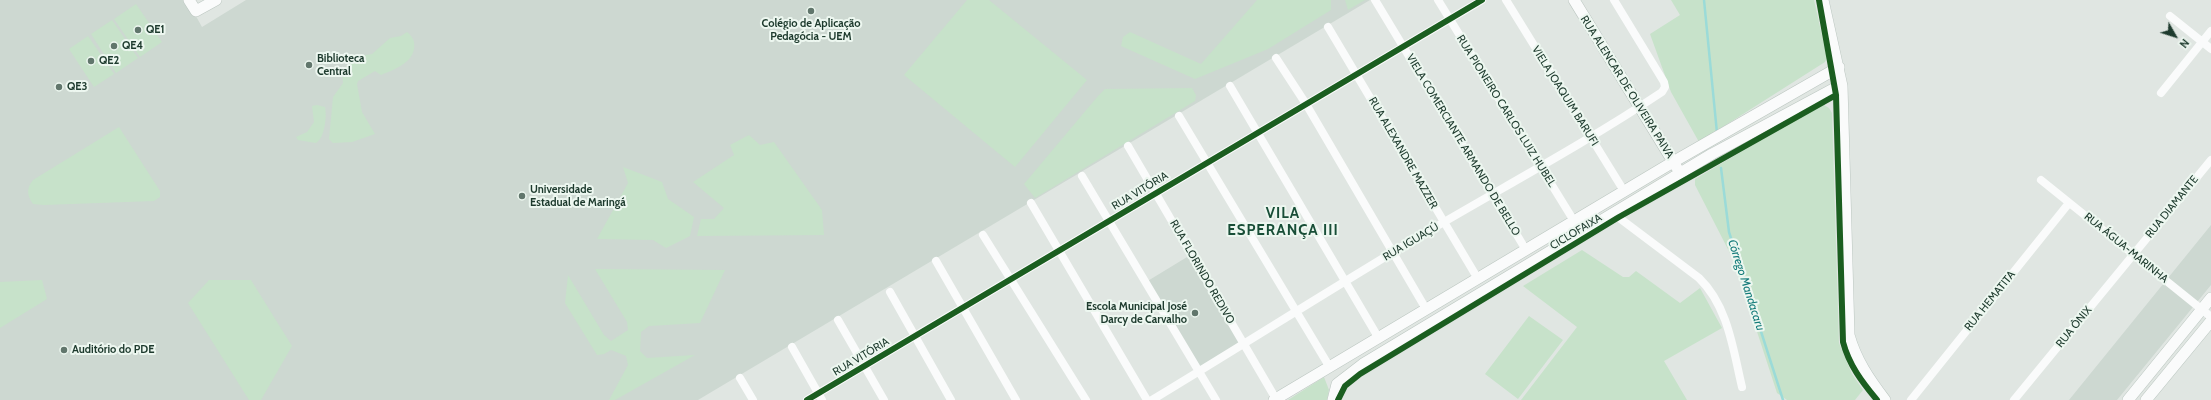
<!DOCTYPE html>
<html>
<head>
<meta charset="utf-8">
<style>
	body { margin:0 }
	#map { position:relative; width:2211px; height:400px; overflow:hidden; background:#e0e6e2; font-family:Cabin,sans-serif }
	canvas { display:block }
	.north { position:absolute; left:2155px; top:16px; width:40px; height:40px; -webkit-text-stroke:3px #edf7f0; paint-order:stroke; rotate:129deg; font-size:11px; font-weight:700; line-height:16px; text-align:center; color:#1d3a2d }
	.north::after { content:''; display:block; margin:auto; width:14px; height:18px; background:#1d3a2d; clip-path:polygon(50% 0,100% 100%,50% 72%,0 100%) }
</style>
</head>
<body>
<div id="map">
<canvas width="2211" height="400"></canvas>
<div class="north">N</div>
</div>
<script>
const context = document.querySelector('canvas').getContext('2d');
context.lineJoin = 'round';
function fill(path, color) { context.fillStyle = color; context.fill(path, 'evenodd'); }
function stroke(path, color, width, dash) { context.strokeStyle = color; context.lineWidth = width; context.lineCap = dash ? 'butt' : 'round'; context.setLineDash(dash || []); context.stroke(path); }
function drawText(font, color, halo, rows, align = 'center') {
  context.font = font + ' Cabin,sans-serif'; context.lineWidth = 4; context.setLineDash([]); context.textBaseline = 'middle'; context.strokeStyle = halo; context.fillStyle = color; for (const [text, x, y, turn = 0] of rows) {
    context.save(); context.translate(x, y); context.rotate((+turn || 0) * Math.PI / 180); context.textAlign = isNaN(turn) ? turn : align; if (halo) context.strokeText(text, 0, 0); context.fillText(text, 0, 0); context.restore();
  }
}
const built = new Path2D(`
	M0,0H187L202,27L246,0H1370L698,400H0Z
	M2211,225V285L2117,400H2069Z
	M1192,254L1245,345L1199,372L1146,282Z`);
const green = new Path2D(`
	M967,0H989L1087,80L1015,167L904,75Z
	M1257,0H1331V10L1268,49L1195,79L1121,46L1123,37L1130,32L1201,64Z
	M1345,0H1365L1348,10Z
	M1671,0H1814L1827,58L1825,62L1699,142L1671,92L1650,34L1680,15Z
	M136,4L162,42L140,57L114,19Z
	M112,20L138,58L116,73L91,34Z
	M407,32C411,35 413,38 414,42C417,62 395,69 381,75L375,71L358,81L357,84L362,112L375,134L352,142L333,143L329,139L333,97L343,83L342,72L354,57L372,54L390,38L401,36Z
	M88,36L114,74L94,87L69,49Z
	M1192,88L1196,95L1195,101L1035,198L1024,184L1098,96L1105,89Z
	M317,105L325,107C327,115 325,138 316,143L298,140L296,137L307,132L314,122L312,106Z
	M1824,105L1829,108L1832,113L1839,343L1852,374L1863,390L1855,400H1787L1777,393L1734,261L1695,185V179L1819,106Z
	M119,127L160,191V197L154,201L44,205L33,204C27,195 26,189 33,180Z
	M749,135L760,145L774,142L822,210L824,235L697,236L701,219H714L724,208L693,182L734,155L730,145Z
	M623,167L662,182L668,199L694,217L690,236L666,248L653,240L597,239L628,183Z
	M1582,250L1623,277H1629L1636,271L1680,303L1700,288L1722,328L1664,361L1687,400H1521L1577,327L1523,286Z
	M595,269L725,270L700,323L649,326L641,332L640,351L647,358L695,355L615,400H609L628,365L626,356L611,350L604,354L597,355L565,303L568,275L604,335L611,341L628,330L627,322Z
	M42,280L47,299L0,328V282Z
	M209,280H251L292,346L261,400H249L188,303Z
	M1529,316L1563,340L1518,399L1485,374Z
	M1324,377L1329,390L1327,400H1288Z`);
const stream = new Path2D(`
	M1704,0L1717,133
	M1721,168L1729,232L1783,400`);
const street = new Path2D(`
	M1375,0L1526,250
	M1438,0L1574,221
	M1506,0L1624,191
	M2170,16L2211,49
	M1328,27L1478,279
	M1276,58L1306,104L1426,309
	M1230,86L1378,337
	M2161,93L2211,31
	M1179,116L1329,366
	M1128,146L1276,399
	M1082,176L1216,400
	M2041,180L2211,317
	M1031,203L1147,400
	M1614,214L1699,278C1728,306 1733,349 1742,387
	M983,235L1086,400
	M936,261L1016,400
	M890,292L951,400
	M838,320L884,400
	M792,347L822,400
	M740,378L753,400
	M807,400L1482,0
	M1152,400C1238,348 1323,294 1410,242C1494,192 1581,146 1662,92L1665,87L1664,82L1614,0
	M1911,400L2069,203
	M2014,400L2211,160`);
const secondary = new Path2D(`
	M189,0L196,11L216,0
	M1574,0L1677,168
	M1823,0L1842,86L1849,335C1856,360 1869,379 1885,400
	M1274,400L1673,162L1839,67
	M1333,400L1337,384L1363,364L1712,154L1835,88L1842,86
	M2128,400L2211,298
	M2146,400L2211,321`);
const cycleway = new Path2D(`
	M1819,0L1836,95L1843,342C1849,365 1862,382 1877,400
	M807,400L1482,0
	M1338,400L1345,386L1360,374L1619,217L1836,95`);
const markers = [
	[811,11,4,"#61766c"],
	[138,30,4,"#61766c"],
	[114,46,4,"#61766c"],
	[91,61,4,"#61766c"],
	[309,65,4,"#61766c"],
	[59,87,4,"#61766c"],
	[522,196,4,"#61766c"],
	[1195,313,4,"#61766c"],
	[64,350,4,"#61766c"]
];
const poiNames = [
	["Colégio de Aplicação",811,24,"center"],
	["Pedagócia - UEM",811,37,"center"],
	["QE1",146,30],
	["QE4",122,46],
	["Biblioteca",317,59],
	["Central",317,72],
	["QE2",99,61],
	["QE3",67,87],
	["Universidade",530,190],
	["Estadual de Maringá",530,203],
	["Escola Municipal José",1187,307,"right"],
	["Darcy de Carvalho",1187,320,"right"],
	["Auditório do PDE",72,350]
];
const streetNames = [
	["RUA ALENCAR DE OLIVEIRA PAIVA",1627,87,58],
	["VIELA JOAQUIM BARUFI",1565,96,58],
	["RUA PIONEIRO CARLOS LUIZ HUBEL",1506,111,58],
	["VIELA COMERCIANTE ARMANDO DE BELLO",1463,145,59],
	["RUA ALEXANDRE MAZZER",1403,153,60],
	["RUA VITÓRIA",1140,191,-31],
	["RUA DIAMANTE",2172,207,-51],
	["CICLOFAIXA",1576,232,-31],
	["RUA IGUAÇÚ",1411,242,-31],
	["RUA ÁGUA-MARINHA",2126,248,39],
	["RUA FLORINDO REDIVO",1202,272,60],
	["RUA HEMATITA",1990,301,-51],
	["RUA ÔNIX",2074,327,-51],
	["RUA VITÓRIA",861,357,-31]
];
const waterNames = [
	["Córrego Mandacaru",1746,285,72]
];
const districtNames = [
	["VILA",1283,214],
	["ESPERANÇA III",1283,231]
];
fill(built, '#cdd8d1');
fill(green, '#c7e2ca');
stroke(stream, '#9bdbd8', 2.5);
stroke(secondary, '#bbc6c0', 12);
stroke(street, '#fafbfb', 8);
stroke(secondary, '#fafbfb', 11);
stroke(cycleway, '#1b5e20', 6);
for (const [x, y, r, color] of markers) { const dot = new Path2D(); dot.arc(x, y, r, 0, 2 * Math.PI); context.fillStyle = color; context.fill(dot); stroke(dot, '#edf7f0', 1.5); }
drawText('bold 11px', '#1d3a2d', '#edf7f0', poiNames, 'left');
drawText('11px', '#1d3a2d', '#edf7f0', streetNames);
drawText('italic 12px', '#137b79', '#edf7f0', waterNames);
context.letterSpacing = '1px';
drawText('bold 15px', '#184e37', '#edf7f0', districtNames);
context.letterSpacing = '0px';
</script>
</body>
</html>
